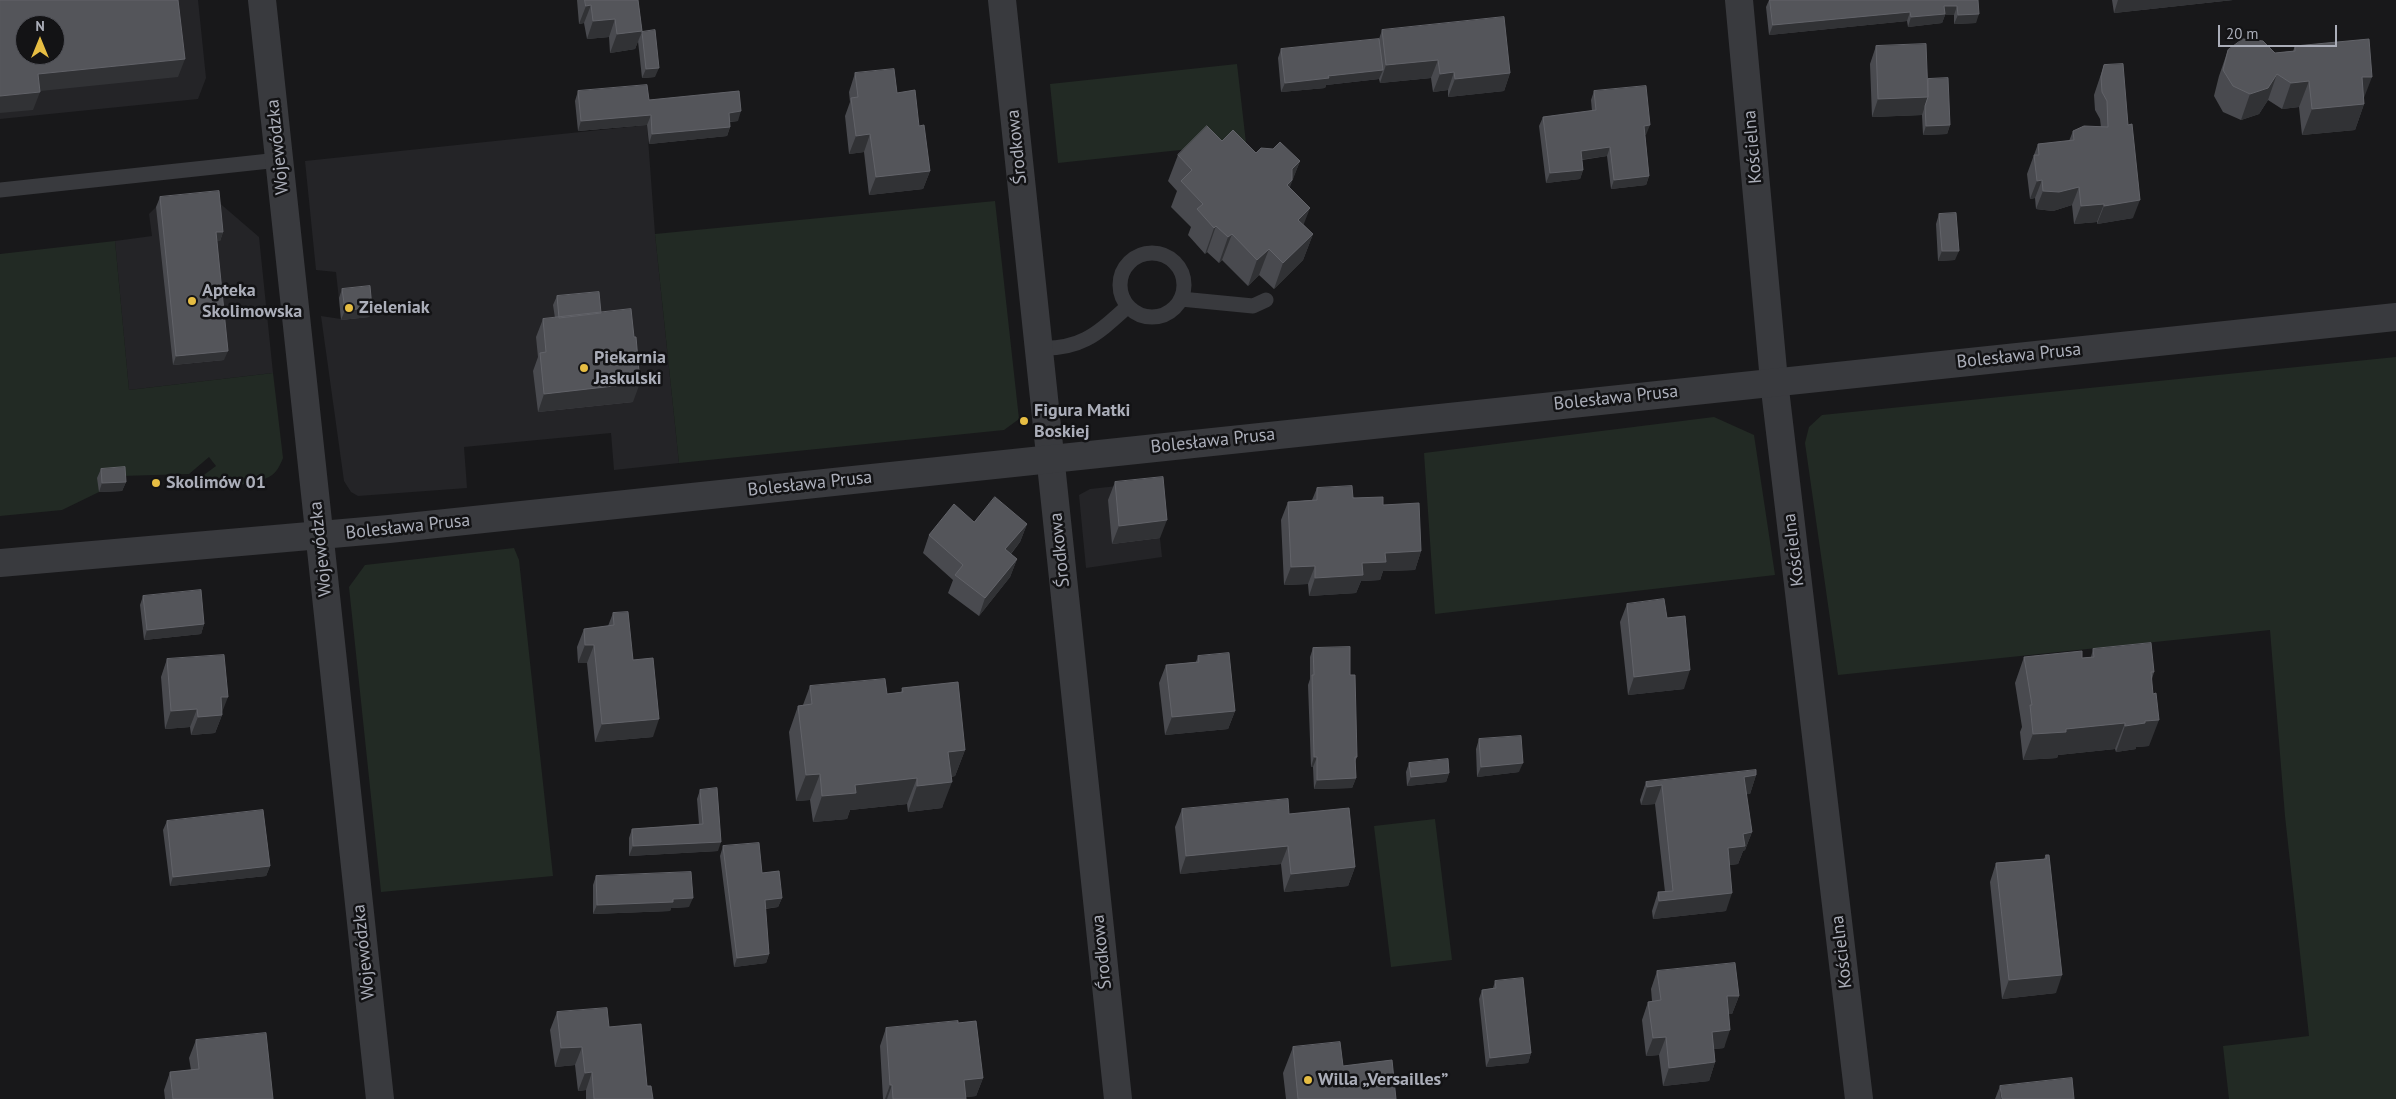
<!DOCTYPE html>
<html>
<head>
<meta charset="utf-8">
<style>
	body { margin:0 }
	#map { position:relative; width:2396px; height:1099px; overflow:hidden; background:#18181a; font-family:"PT Sans",sans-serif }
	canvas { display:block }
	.north { position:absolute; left:15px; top:15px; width:50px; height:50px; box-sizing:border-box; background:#131315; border:1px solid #505157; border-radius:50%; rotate:0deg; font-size:14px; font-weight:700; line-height:20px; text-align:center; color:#abaeb9 }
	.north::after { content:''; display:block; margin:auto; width:18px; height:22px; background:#e6bd43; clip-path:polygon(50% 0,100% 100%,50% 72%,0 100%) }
	.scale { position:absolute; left:2218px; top:25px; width:119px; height:22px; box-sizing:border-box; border:2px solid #abaeb9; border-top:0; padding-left:6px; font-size:15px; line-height:18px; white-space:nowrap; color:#abaeb9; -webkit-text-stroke:4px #131315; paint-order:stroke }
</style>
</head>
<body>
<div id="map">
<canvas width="2396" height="1099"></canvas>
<div class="north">N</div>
<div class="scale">20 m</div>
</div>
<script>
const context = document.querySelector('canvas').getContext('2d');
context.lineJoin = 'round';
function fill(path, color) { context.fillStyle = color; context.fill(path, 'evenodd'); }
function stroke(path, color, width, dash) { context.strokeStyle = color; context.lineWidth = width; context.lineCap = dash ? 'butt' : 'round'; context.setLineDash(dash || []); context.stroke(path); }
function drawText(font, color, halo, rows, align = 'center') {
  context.font = font + ' "PT Sans",sans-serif'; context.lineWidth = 5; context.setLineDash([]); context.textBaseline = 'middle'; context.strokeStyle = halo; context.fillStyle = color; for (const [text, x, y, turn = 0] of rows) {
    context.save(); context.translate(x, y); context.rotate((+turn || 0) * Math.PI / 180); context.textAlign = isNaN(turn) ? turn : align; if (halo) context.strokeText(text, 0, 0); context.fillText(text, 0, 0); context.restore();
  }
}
const built = new Path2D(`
	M0,0H198L206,78L198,99L0,119ZM25,25H55V55H25Z
	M647,125L655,234L679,463L614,470L611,433L464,447L467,488L358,496L351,492L344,481L321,316L341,319L336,272L316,270L305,161Z
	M216,200L259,237L273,373L129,390L115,241L152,236L149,214L156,207Z
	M1154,482L1162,557L1086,568L1079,495L1090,489Z`);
const green = new Path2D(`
	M1237,64L1246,143L1058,163L1050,84Z
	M995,201L1019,419L1004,430L679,463L655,234Z
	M115,241L129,390L273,373L283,458C280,465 277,473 269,477C248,487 213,487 190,490L193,483L216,466L209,457L189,474L121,476L99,492L62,510L0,516V254Z
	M2396,357V1099H2229L2223,1046L2309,1036L2285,816L2270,630L1838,675L1805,443L1809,427L1822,415Z
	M1714,417L1754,435L1775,575L1435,614L1424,453Z
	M514,548L519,560L553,876L381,892L349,587L365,565Z
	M1435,819L1452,960L1391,967L1374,826Z`);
const service = new Path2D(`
	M0,190L279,160
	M1120 285a32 32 0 1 1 64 0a32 32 0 1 1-64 0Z
	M1181,299L1253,306L1266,300
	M1038,348C1081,350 1097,334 1127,307`);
const minor = new Path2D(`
	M262,0L380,1099
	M1002,0L1118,1099
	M1739,0L1774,381L1859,1099`);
const tertiary = new Path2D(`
	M0,563L389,529L2396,317`);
const wall = new Path2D(`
	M577,0H638L642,31L635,49L610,53L609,37L587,39L584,23L579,24Z
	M1769,0H1978L1976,23L1954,24V15H1945L1942,23L1908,27L1907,21L1769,35L1766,7Z
	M2112,0H2233L2114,13Z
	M1382,30L1510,73L1504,91L1448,97V90L1433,92L1431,78L1380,83L1379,79L1326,85L1325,88L1281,92L1278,58L1281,49L1379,39Z
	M642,32L655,77L642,78L638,41Z
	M1876,46L1928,79L1950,125L1947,134L1923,135L1922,115L1872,117L1870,64Z
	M2295,46L2364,99V104L2355,130L2302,135L2299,107L2282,109L2268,100L2259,114L2241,120L2223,112L2214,96L2219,76L2228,50L2275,53L2293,51Z
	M2104,65L2133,218L2097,224V222L2074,224L2072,205L2053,211L2036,209L2035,198L2030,199L2027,174L2038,144L2069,141L2073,131L2101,127L2100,119L2095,110L2094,95Z
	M855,73L897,93L919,126L930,171L923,189L869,195L864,152L849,154L845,116L850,102L849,92Z
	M578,91L649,100L738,121L730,122V127L727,136L649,144L647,125L578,131L575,101Z
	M1594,91L1646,135H1645L1649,176L1646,185L1611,189L1607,156L1582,160L1583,170L1580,179L1546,183L1539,126L1543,117L1592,111L1591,100Z
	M1222,141L1256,153L1300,161L1289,188L1304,225L1313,234L1303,260L1274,289L1259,275L1248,286L1222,260L1219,263L1207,252L1205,254L1188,235L1191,227L1171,207L1177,191L1168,181L1178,155Z
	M160,197L223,232L220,241H217L224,360L173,365L156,207Z
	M1939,214L1955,260L1938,261L1936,224Z
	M342,289L372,308L369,317L341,320L339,298Z
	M557,296L601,313L633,402L538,412L533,371L538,357L536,337L543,319L555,318L553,305Z
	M101,469L126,482L122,491L99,492L97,478Z
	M1115,482L1160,538L1112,544L1108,500Z
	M1317,488L1383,505L1421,551L1415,570L1383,571L1380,580L1361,581L1356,593L1309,596L1308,584L1284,585L1281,520L1288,502L1312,500Z
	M974,522L1027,524L1020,542L1011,554L1017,559L1010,577L979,616L948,593L953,580L923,553L929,535Z
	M143,596L204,624L201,634L144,640L140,605Z
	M1627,604L1684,689L1628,695L1620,622Z
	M613,613L633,660L653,737L595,742L587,663H578L577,647L584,629L608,626Z
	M1313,648L1350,675L1357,757L1355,762L1356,778L1352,788L1314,789L1313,767H1311L1308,685L1310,679V657Z
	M2093,649L2154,672L2152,679L2149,746L2136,747V749L2116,752L2115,749L2058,755L2057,758L2023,760L2020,732L2022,727L2015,683L2024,657L2082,658L2091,657Z
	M1198,656L1235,711L1228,729L1165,735L1159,683L1166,665L1196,662Z
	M167,659L222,713V715L215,733L191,735L190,727L165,729L161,677Z
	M810,686L887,694L901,693L902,688L965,750L955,776L951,777L942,808L908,812L907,804L850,810L847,819L813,822L810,800L796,801L789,732L798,706L803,705Z
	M1479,739L1519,772L1477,777L1476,749Z
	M1409,763L1449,773L1446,782L1407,786L1406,772Z
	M1756,775L1750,794H1746L1752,832L1745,850L1743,851L1738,864L1730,865L1726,911L1653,919L1652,911L1658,892H1665L1655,804L1641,805L1640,800L1646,782Z
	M700,790L718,851L629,856V838L632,829L699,824L697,799Z
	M1182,809L1289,814L1355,867L1348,886L1284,892L1281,864L1180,874L1175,827Z
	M167,821L270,866L266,876L170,886L163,830Z
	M723,846L762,873L782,898L778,907L765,909L769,954L766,963L734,967L720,856Z
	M2046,855L2056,993L2002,999L1990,882L1996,863L2044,859Z
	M596,876L689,907L671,908L670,911L593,914V885Z
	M1657,971L1739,996L1732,1014H1729L1724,1048L1714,1049L1715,1062L1709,1081L1663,1086L1659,1055L1646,1056L1642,1020L1648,1002L1652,1001L1651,989Z
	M1495,981L1531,1053L1528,1063L1486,1067L1479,999L1482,990L1493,988Z
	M557,1012L609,1027L647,1086L653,1099H586V1090L578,1091L575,1065L555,1067L550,1030Z
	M958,1023L983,1078L976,1096L966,1097V1099H883L880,1046L886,1028Z
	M196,1040L273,1099H165L164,1090L170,1072L191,1070L189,1058Z
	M1293,1047L1343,1066L1396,1099H1286L1283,1073Z
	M2000,1086L2001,1099H1995Z`);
const shadedWall = new Path2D(`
	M2118,0H2233L2114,13Z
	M591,5L584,23L579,24L586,6Z
	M1944,6H1957L1954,15H1945L1942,23L1908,27L1911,17Z
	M1910,12L1907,21L1769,35L1773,25Z
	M1979,14L1976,23L1954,24L1958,15Z
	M615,19L609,37L587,39L593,21Z
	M642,31L635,49L610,53L617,34Z
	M185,59L178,77L31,92L38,74Z
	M1438,60L1431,78L1380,83L1386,65Z
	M659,68L655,77L642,78L646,69Z
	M1383,70L1379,79L1326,85L1325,88L1281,92L1285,83L1328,76Z
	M1454,72L1448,90L1433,92L1440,74Z
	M1510,73L1504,91L1448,97L1455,79Z
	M2277,74L2268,100L2259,114L2241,120L2250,94Z
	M2362,77H2372L2362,103Z
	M2309,81L2299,107L2282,109L2291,83Z
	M40,92L33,110L0,113V96Z
	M1928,97L1922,115L1872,117L1878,99Z
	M2364,104L2355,130L2302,135L2312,109Z
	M741,111L738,121L725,122L729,113Z
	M651,115L647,125L578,131L581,121Z
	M1650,125L1646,135H1641L1644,126Z
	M1950,125L1947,134L1923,135L1926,126Z
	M730,127L727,136L649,144L652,134Z
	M870,134L864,152L849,154L856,136Z
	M1610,147L1607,156L1578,160L1581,151Z
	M1300,161L1290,187L1277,211L1292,169Z
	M1583,170L1580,179L1546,183L1550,173Z
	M930,171L923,189L869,195L876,177Z
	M1649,176L1646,185L1611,189L1614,180Z
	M2042,180L2035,198L2030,199L2037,181Z
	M2079,187L2072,205L2053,211L2036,209L2043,191Z
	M2140,200L2133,218L2097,224L2104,206Z
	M2104,204L2097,222L2074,224L2081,206Z
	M1310,208L1300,234L1298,220Z
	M1216,226L1207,252L1205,254L1214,228Z
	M216,232H223L220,241L212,242Z
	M1232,234L1222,260L1219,263L1228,237Z
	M1313,234L1303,260L1274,289L1283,263Z
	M1269,249L1259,275L1248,286L1257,260Z
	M1942,251H1959L1955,260L1938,261Z
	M372,308L369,317L341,320L345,310Z
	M228,351L224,360L173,365L176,356Z
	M640,383L633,402L538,412L544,394Z
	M126,482L122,491L99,492L102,483Z
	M1167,520L1160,538L1112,544L1119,526Z
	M1027,524L1020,542L999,568L1005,549Z
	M1421,551L1415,570L1383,571L1380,580L1361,581L1356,593L1309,596L1315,578L1362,563L1385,553Z
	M1017,559L1010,577L979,616L985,598Z
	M1315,566L1308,584L1284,585L1291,567Z
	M204,624L201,634L144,640L147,630Z
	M585,645H594L587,663H578Z
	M1690,670L1684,689L1628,695L1634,677Z
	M221,697H228L221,715Z
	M197,709L190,727L165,729L171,711Z
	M1235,711L1228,729L1165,735L1172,717Z
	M222,715L215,733L191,735L198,717Z
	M659,719L653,737L595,742L602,724Z
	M2159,720L2149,746L2136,747V749L2116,752L2125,726L2145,721Z
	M2125,723L2115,749L2058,755L2057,758L2023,760L2033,734L2066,729Z
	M965,750L955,776L939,778L948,752Z
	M1314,757H1317L1313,767H1311Z
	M1523,763L1519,772L1477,777L1481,767Z
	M1449,773L1446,782L1407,786L1411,777Z
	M820,774L810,800L796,801L806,775Z
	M1756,775L1750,794L1737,795L1744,777Z
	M917,778L907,804L850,810L847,819L813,822L822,796L855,785Z
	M1356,778L1352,788L1314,789L1317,780Z
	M952,782L942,808L908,812L917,786Z
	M1662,785L1655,804L1641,805L1647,787Z
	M1752,832L1745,850L1743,851L1738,864L1721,866L1728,848L1743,834Z
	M721,842L718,851L629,856L633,846Z
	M1288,846L1281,864L1180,874L1186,856Z
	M270,866L266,876L170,886L173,877Z
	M1355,867L1348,886L1284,892L1291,874Z
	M1732,893L1726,911L1653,919L1659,901Z
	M693,898L689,907L671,908L670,911L593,914L597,905L673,899Z
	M782,898L778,907L761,909L765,900Z
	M769,954L766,963L734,967L737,958Z
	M2062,975L2056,993L2002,999L2009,980Z
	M1727,996H1739L1732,1014H1720Z
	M1730,1030L1724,1048L1705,1050L1712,1032Z
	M1666,1037L1659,1055L1646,1056L1653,1038Z
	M582,1047L575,1065L555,1067L561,1048Z
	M1531,1053L1528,1063L1486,1067L1490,1058Z
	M1715,1062L1709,1081L1663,1086L1669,1068Z
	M592,1072L586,1090L578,1091L585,1073Z
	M983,1078L976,1096L958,1098L964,1080Z
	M890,1085H892L887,1099H885Z`);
const building = new Path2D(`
	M0,0H178L185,59L38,74L40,92L0,96ZM25,25H55V55H25Z
	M585,0H638L642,31L617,34L615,19L593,21L591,5L586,6Z
	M1770,0H1978L1979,14L1958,15L1957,6H1944L1945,14L1911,17L1910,12L1773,25Z
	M1504,17L1510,73L1455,79L1454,72L1440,74L1438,60L1386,65L1382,30Z
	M655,30L659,68L646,69L642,32Z
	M1379,39L1383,70L1328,76L1329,78L1285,83L1281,49Z
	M2243,39L2263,41L2275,53L2295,51V46L2369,39L2372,77H2362L2364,104L2312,109L2309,81L2291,83L2277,74L2268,88L2250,94L2233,86L2223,70L2228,50Z
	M1926,44L1928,97L1878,99L1876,46Z
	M2123,64L2128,125L2132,124L2140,200L2104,206V204L2081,206L2079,187L2059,192L2043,191L2042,180L2037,181L2034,155H2039L2038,144L2074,140L2073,131L2084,126L2108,127L2107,101L2102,92L2101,77L2104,65Z
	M894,69L897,93L915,90L919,126L924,125L930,171L876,177L870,134L856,136L851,98L858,97L855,73Z
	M1948,78L1950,125L1926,126L1925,106L1928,97V79Z
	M647,85L649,100L739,91L741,111L729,113L730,127L652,134L651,115L581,121L578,91Z
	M1646,86L1650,125L1644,126L1649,176L1614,180L1610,147L1581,151L1583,170L1550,173L1543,117L1596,110L1594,91Z
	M1207,126L1222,141L1233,130L1256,153L1261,148L1273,149L1280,142L1300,161L1292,169V180L1287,185L1310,208L1298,220L1313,234L1283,263L1269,249L1257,260L1232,234L1228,237L1216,226L1214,228L1197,209L1203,204L1181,181L1192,170L1178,155Z
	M219,191L223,232H216L228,351L176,356L160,197Z
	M1956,213L1959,251H1942L1939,214Z
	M370,286L372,308L345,310L342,289Z
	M599,292L601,313L559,318L557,296Z
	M631,309L634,337H636L640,383L544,394L540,353L546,352L543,319Z
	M125,467L126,482L102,483L101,469Z
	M1163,477L1167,520L1119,526L1115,482Z
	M1352,486L1353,498L1383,497V505L1419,503L1421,551L1385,553L1386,562L1362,563L1363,575L1315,578V566L1291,567L1288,502L1317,500V488Z
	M995,497L1027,524L1005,549L1017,559L985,598L955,575L963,565L929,535L954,504L974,522Z
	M201,590L204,624L147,630L143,596Z
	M1664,599L1667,618L1685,616L1690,670L1634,677L1627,604Z
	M628,612L633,660L653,658L659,719L602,724L594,645H585L584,629L614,625L613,613Z
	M2151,643L2154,672H2151L2153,694L2156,693L2159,720L2145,721V723L2125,726V723L2066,729V732L2033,734L2030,705H2032L2024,657L2082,651V658L2094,657L2093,649Z
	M1350,647V675H1355L1357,757H1355L1356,778L1317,780V757H1314L1312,675H1314L1313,648Z
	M1229,653L1235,711L1172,717L1166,665L1199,662L1198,656Z
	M224,655L228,697H221L222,715L198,717L197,709L171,711L167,659Z
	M885,679L887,694L903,692L902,688L958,682L965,750L948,752L952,782L917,786V778L855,785L856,793L822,796L820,774L806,775L798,706L812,704L810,686Z
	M1521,736L1523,763L1481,767L1479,739Z
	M1448,759L1449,773L1411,777L1409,763Z
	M1756,770V775L1744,777L1752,832L1743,834L1745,846L1728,848L1732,893L1659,901L1658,892L1673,891L1662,785L1647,787L1646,782Z
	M717,788L721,842L633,846L632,829L703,824L700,790Z
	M1288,799L1289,814L1349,808L1355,867L1291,874L1288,846L1186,856L1182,809Z
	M263,810L270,866L173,877L167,821Z
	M759,843L762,873L779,871L782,898L765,900L769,954L737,958L723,846Z
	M2046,855H2049L2062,975L2009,980L1996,863L2046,859Z
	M691,872L693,898L673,899V902L597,905L596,876Z
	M1735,963L1739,996H1727L1730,1030L1712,1032L1715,1062L1669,1068L1666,1037L1653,1038L1648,1002L1661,1000L1657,971Z
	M1523,978L1531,1053L1490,1058L1482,990L1496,988L1495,981Z
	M607,1008L609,1027L641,1024L647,1086H651L653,1099H594L592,1072L585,1073L582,1047L561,1048L557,1012Z
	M958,1021V1023L976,1021L983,1078L964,1080L966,1099H893L892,1085H890L886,1028Z
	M266,1033L273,1099H173L170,1072L199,1069L196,1040Z
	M1340,1042L1343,1066L1392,1060L1396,1099H1298L1293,1047Z
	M2072,1078L2074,1099H2002L2000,1086Z`);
const markers = [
	[192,301,5,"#e6bd43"],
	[349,308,5,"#e6bd43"],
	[584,368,5,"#e6bd43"],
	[1024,421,5,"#e6bd43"],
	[156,483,5,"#e6bd43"],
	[1308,1080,5,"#e6bd43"]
];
const streetNames = [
	["Wojewódzka",278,147,-96],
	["Środkowa",1017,147,-96],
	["Kościelna",1753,147,-95],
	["Bolesława Prusa",2019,356,-6],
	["Bolesława Prusa",1616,398,-6],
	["Bolesława Prusa",1213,441,-6],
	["Bolesława Prusa",810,484,-6],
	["Bolesława Prusa",408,527,-6],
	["Wojewódzka",321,549,-96],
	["Środkowa",1060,550,-96],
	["Kościelna",1794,550,-97],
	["Wojewódzka",364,952,-96],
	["Środkowa",1102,952,-96],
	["Kościelna",1842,952,-97]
];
const poiNames = [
	["Apteka",202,291],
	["Skolimowska",202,312],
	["Zieleniak",359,308],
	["Piekarnia",594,358],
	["Jaskulski",594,379],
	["Figura Matki",1034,411],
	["Boskiej",1034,432],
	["Skolimów 01",166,483],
	["Willa „Versailles”",1318,1080]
];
fill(built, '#242427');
fill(green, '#222a24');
stroke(service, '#393a3e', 15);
stroke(minor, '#393a3e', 28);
stroke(tertiary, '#393a3e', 28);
fill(wall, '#494a4f');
fill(shadedWall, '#313235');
fill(building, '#54555a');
stroke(building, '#626369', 1);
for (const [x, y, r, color] of markers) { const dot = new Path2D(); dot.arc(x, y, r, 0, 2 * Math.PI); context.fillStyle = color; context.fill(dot); stroke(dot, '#131315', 2); }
drawText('18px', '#abaeb9', '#131315', streetNames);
drawText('bold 18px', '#abaeb9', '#131315', poiNames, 'left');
</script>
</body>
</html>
